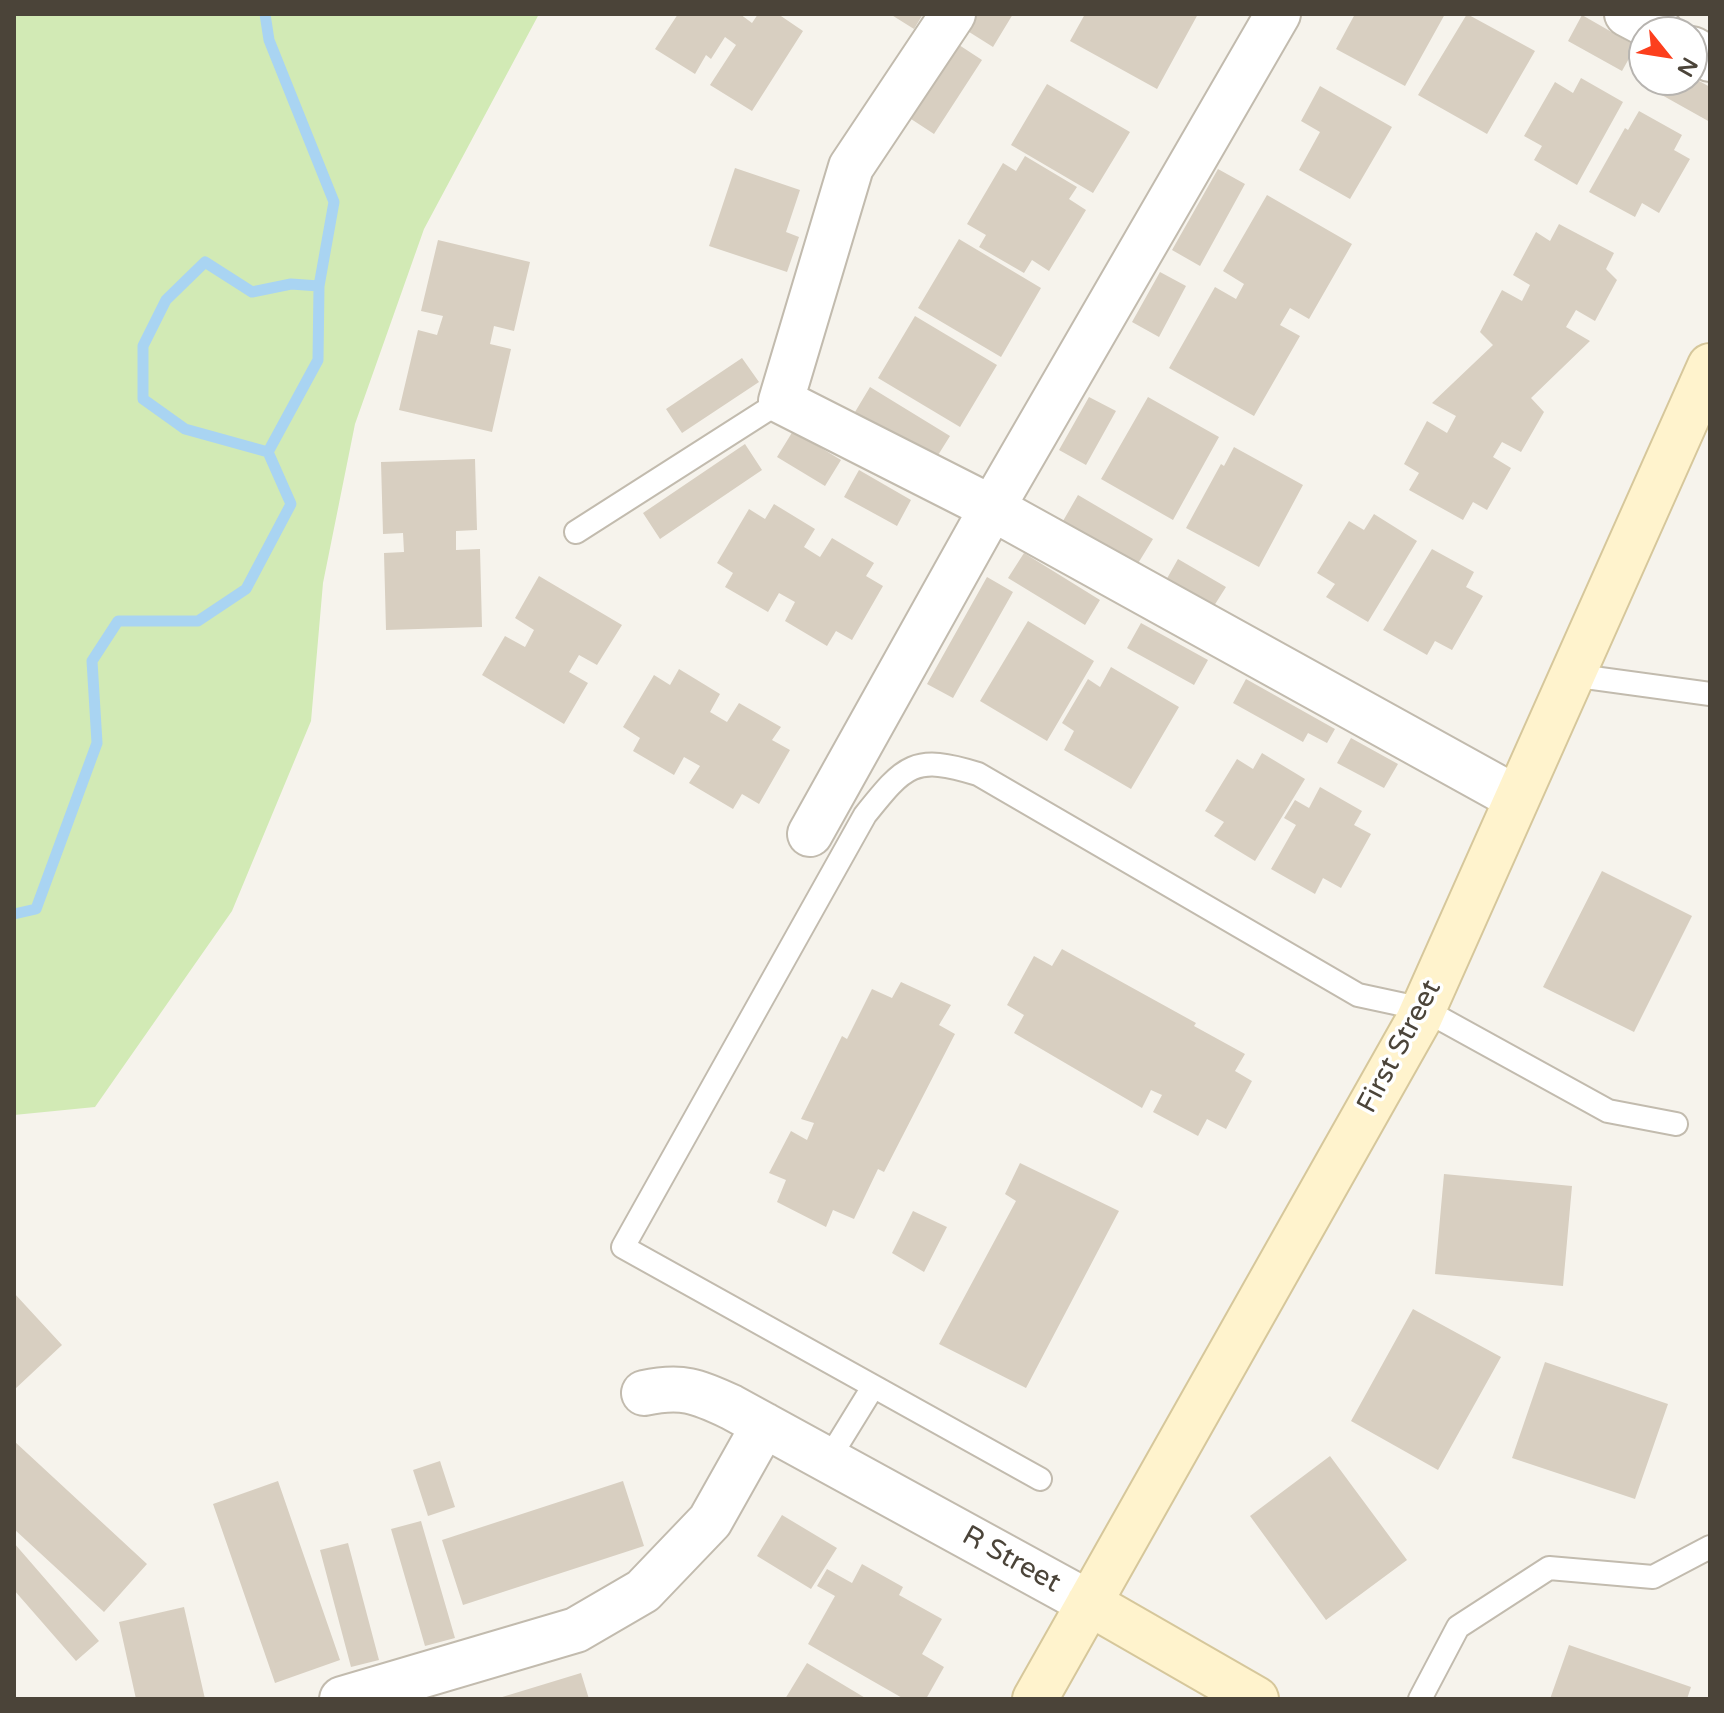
<!DOCTYPE html>
<html>
<head>
<meta charset="utf-8">
<style>
	body { margin:0 }
	#map { position:relative; width:1724px; height:1713px; overflow:hidden; background:#f6f3ec; font-family:"Varela Round",sans-serif }
	canvas { display:block }
	.frame { position:absolute; inset:0; border:16px solid #4b4439; pointer-events:none }
	.north { position:absolute; left:1628px; top:16px; width:80px; height:80px; box-sizing:border-box; background:#fff; border:2px solid #b7b4b0; border-radius:50%; rotate:120deg; font-size:22px; font-weight:700; line-height:32px; text-align:center; color:#4b4439 }
	.north::after { content:''; display:block; margin:auto; width:28px; height:36px; background:#fc3f1d; clip-path:polygon(50% 0,100% 100%,50% 72%,0 100%) }
</style>
</head>
<body>
<div id="map">
<canvas width="1724" height="1713"></canvas>
<div class="frame"></div>
<div class="north">N</div>
</div>
<script>
const context = document.querySelector('canvas').getContext('2d');
context.lineJoin = 'round';
function fill(path, color) { context.fillStyle = color; context.fill(path, 'evenodd'); }
function stroke(path, color, width, dash) { context.strokeStyle = color; context.lineWidth = width; context.lineCap = dash ? 'butt' : 'round'; context.setLineDash(dash || []); context.stroke(path); }
function drawText(font, color, halo, rows, align = 'center') {
  context.font = font + ' "Varela Round",sans-serif'; context.lineWidth = 7; context.setLineDash([]); context.textBaseline = 'middle'; context.strokeStyle = halo; context.fillStyle = color; for (const [text, x, y, turn = 0] of rows) {
    context.save(); context.translate(x, y); context.rotate((+turn || 0) * Math.PI / 180); context.textAlign = isNaN(turn) ? turn : align; if (halo) context.strokeText(text, 0, 0); context.fillText(text, 0, 0); context.restore();
  }
}
const green = new Path2D(`
	M14,14H539L424,229L355,424L323,583L311,721L232,911L95,1107L14,1115Z`);
const stream = new Path2D(`
	M268,452L185,429L143,399V346L166,300L205,262L252,292L291,284L319,286
	M14,914L36,909L97,743L92,661L118,621H198L246,589L291,504L268,452L318,360L319,286L334,202L269,40L265,14`);
const building = new Path2D(`
	M678,14H740L752,23L758,14H778L803,31L752,111L710,85L736,45L725,37L711,59L706,55L695,74L655,49Z
	M890,14H923L914,29Z
	M976,14H1013L993,47L966,30Z
	M1085,14H1198L1157,89L1070,41Z
	M1355,14H1445L1405,86L1336,49Z
	M1467,14L1535,51L1487,134L1418,95Z
	M1582,15L1636,46L1622,71L1568,41Z
	M956,43L982,60L934,134L908,117Z
	M1692,77L1710,87V122L1660,94L1668,80Z
	M1581,78L1623,102L1577,185L1534,160L1542,146L1524,136L1555,82L1573,93Z
	M1047,84L1130,132L1093,193L1011,145Z
	M1320,86L1392,127L1350,199L1299,170L1320,132L1301,121Z
	M1639,111L1682,135L1674,150L1690,159L1659,213L1642,203L1635,217L1589,192L1625,128L1628,130Z
	M1025,156L1077,187L1069,199L1086,210L1049,271L1032,260L1024,273L979,247L986,235L967,224L1003,163L1016,171Z
	M735,168L800,190L786,232L799,237L787,272L709,246Z
	M1218,169L1245,184L1200,266L1172,250Z
	M1267,195L1352,244L1309,319L1290,308L1280,325L1300,336L1254,416L1169,368L1215,287L1236,299L1244,284L1223,271Z
	M1559,224L1614,253L1606,269L1617,280L1595,321L1576,310L1566,327L1590,341L1531,398L1544,412L1521,452L1502,442L1493,457L1511,468L1487,510L1473,502L1463,520L1409,490L1419,473L1404,464L1427,421L1447,433L1456,416L1432,403L1493,345L1480,332L1502,290L1522,301L1530,285L1513,275L1536,232L1550,241Z
	M959,239L1041,288L1001,357L918,308Z
	M438,240L530,262L514,331L494,326L490,344L511,349L492,432L399,410L418,330L437,335L443,316L421,311Z
	M1160,272L1186,286L1159,337L1132,322Z
	M915,316L997,365L960,427L878,378Z
	M742,358L759,382L682,433L666,409Z
	M870,387L950,436L935,460L855,412Z
	M1089,397L1116,411L1086,465L1059,450Z
	M1148,397L1219,437L1173,520L1101,479Z
	M793,431L841,460L825,486L777,457Z
	M745,444L762,470L660,539L643,513Z
	M1234,447L1303,485L1259,567L1186,528L1221,464L1224,466Z
	M475,459L477,530L456,531V550L480,549L482,627L386,630L384,553L404,552L403,533L383,534L381,462Z
	M859,470L911,500L897,526L844,497Z
	M1078,495L1153,539L1137,565L1063,521Z
	M774,504L815,529L804,547L820,557L832,538L874,563L866,576L883,586L852,640L836,631L827,646L785,621L795,602L779,593L768,612L725,587L733,573L717,563L749,509L765,519Z
	M1374,514L1417,541L1368,622L1326,597L1335,584L1317,573L1349,521L1364,530Z
	M1432,549L1474,572L1466,587L1483,596L1452,650L1435,641L1427,655L1383,630Z
	M1024,553L1100,600L1085,625L1008,578Z
	M1178,559L1226,587L1212,609L1165,582Z
	M539,576L622,625L597,665L579,655L569,672L588,683L564,724L482,675L505,636L525,647L534,630L515,618Z
	M987,577L1013,592L953,698L927,684Z
	M1028,621L1094,661L1047,741L980,701Z
	M1141,623L1208,660L1194,685L1127,648Z
	M1111,667L1179,707L1131,789L1064,750L1074,731L1062,723L1088,679L1100,687Z
	M679,669L720,694L710,712L727,722L739,703L781,727L772,740L790,750L759,804L742,794L733,809L689,783L700,766L684,757L674,775L633,751L640,738L623,727L654,675L670,685Z
	M1246,679L1335,729L1327,743L1308,733L1303,742L1233,703Z
	M1351,738L1398,764L1384,788L1337,763Z
	M1262,753L1305,779L1255,861L1214,836L1224,822L1205,811L1237,759L1253,769Z
	M1320,787L1362,811L1354,825L1371,834L1341,888L1323,878L1315,894L1271,869L1296,825L1284,818L1295,800L1309,808Z
	M1602,871L1692,916L1634,1032L1543,987Z
	M1062,949L1196,1023L1194,1026L1245,1054L1235,1071L1252,1081L1226,1129L1207,1119L1198,1136L1153,1112L1162,1095L1151,1090L1142,1108L1014,1033L1024,1015L1007,1005L1034,956L1052,966Z
	M901,982L951,1005L939,1025L955,1034L884,1172L878,1169L854,1219L833,1210L826,1227L777,1202L786,1180L769,1173L791,1131L807,1140L814,1123L801,1119L842,1036L847,1039L872,989L892,998Z
	M1020,1163L1119,1211L1026,1388L939,1344L1016,1201L1005,1194Z
	M1444,1174L1572,1186L1563,1286L1435,1274Z
	M913,1211L947,1227L924,1272L892,1253Z
	M14,1293L62,1345L14,1390Z
	M1413,1309L1501,1357L1438,1470L1351,1421Z
	M1545,1362L1668,1404L1635,1499L1512,1458Z
	M14,1441L147,1564L104,1612L14,1529Z
	M1330,1456L1407,1560L1326,1620L1250,1516Z
	M440,1461L455,1507L428,1516L413,1470Z
	M278,1481L340,1660L275,1683L213,1504Z
	M623,1481L644,1546L463,1605L442,1540Z
	M782,1515L837,1548L811,1589L757,1556Z
	M421,1521L455,1638L425,1646L391,1529Z
	M14,1543L99,1641L76,1661L14,1590Z
	M348,1543L379,1660L351,1667L320,1550Z
	M862,1564L903,1587L899,1595L942,1619L922,1654L944,1667L926,1699H904L808,1644L835,1596L817,1586L827,1569L852,1583Z
	M184,1607L205,1699H136L119,1622Z
	M1569,1645L1691,1687L1687,1699H1550Z
	M807,1663L867,1699H785Z
	M581,1673L589,1699H499V1698Z`);
const lane = new Path2D(`
	M576,532L781,401
	M1571,675L1710,694
	M828,1460L873,1387
	M1040,1479L623,1247L865,815C905,765 914,754 978,774L1358,995L1423,1009L1608,1111L1676,1124
	M1420,1699L1458,1627L1549,1568L1653,1577L1710,1547`);
const street = new Path2D(`
	M953,14L851,167L781,401L992,508L1516,798
	M1627,14L1661,32
	M1692,49L1710,59
	M810,834L992,508L1278,14
	M644,1393C682,1385 697,1391 731,1407L1089,1603
	M342,1699L576,1630L643,1591L710,1521L764,1425`);
const secondary = new Path2D(`
	M1089,1603L1256,1699
	M1035,1699L1418,1021L1710,366`);
const streetNames = [
	["First Street",1400,1047,-62],
	["R Street",1011,1560,29]
];
fill(green, '#d2eab5');
stroke(stream, '#a9d4f2', 11);
fill(building, '#d8cfc1');
stroke(lane, '#c2bbae', 26);
stroke(street, '#c2bbae', 48);
stroke(secondary, '#d6c79b', 48);
stroke(lane, '#fff', 22);
stroke(street, '#fff', 44);
stroke(secondary, '#fff3cd', 44);
drawText('28px', '#4b4439', '#fff', streetNames);
</script>
</body>
</html>
